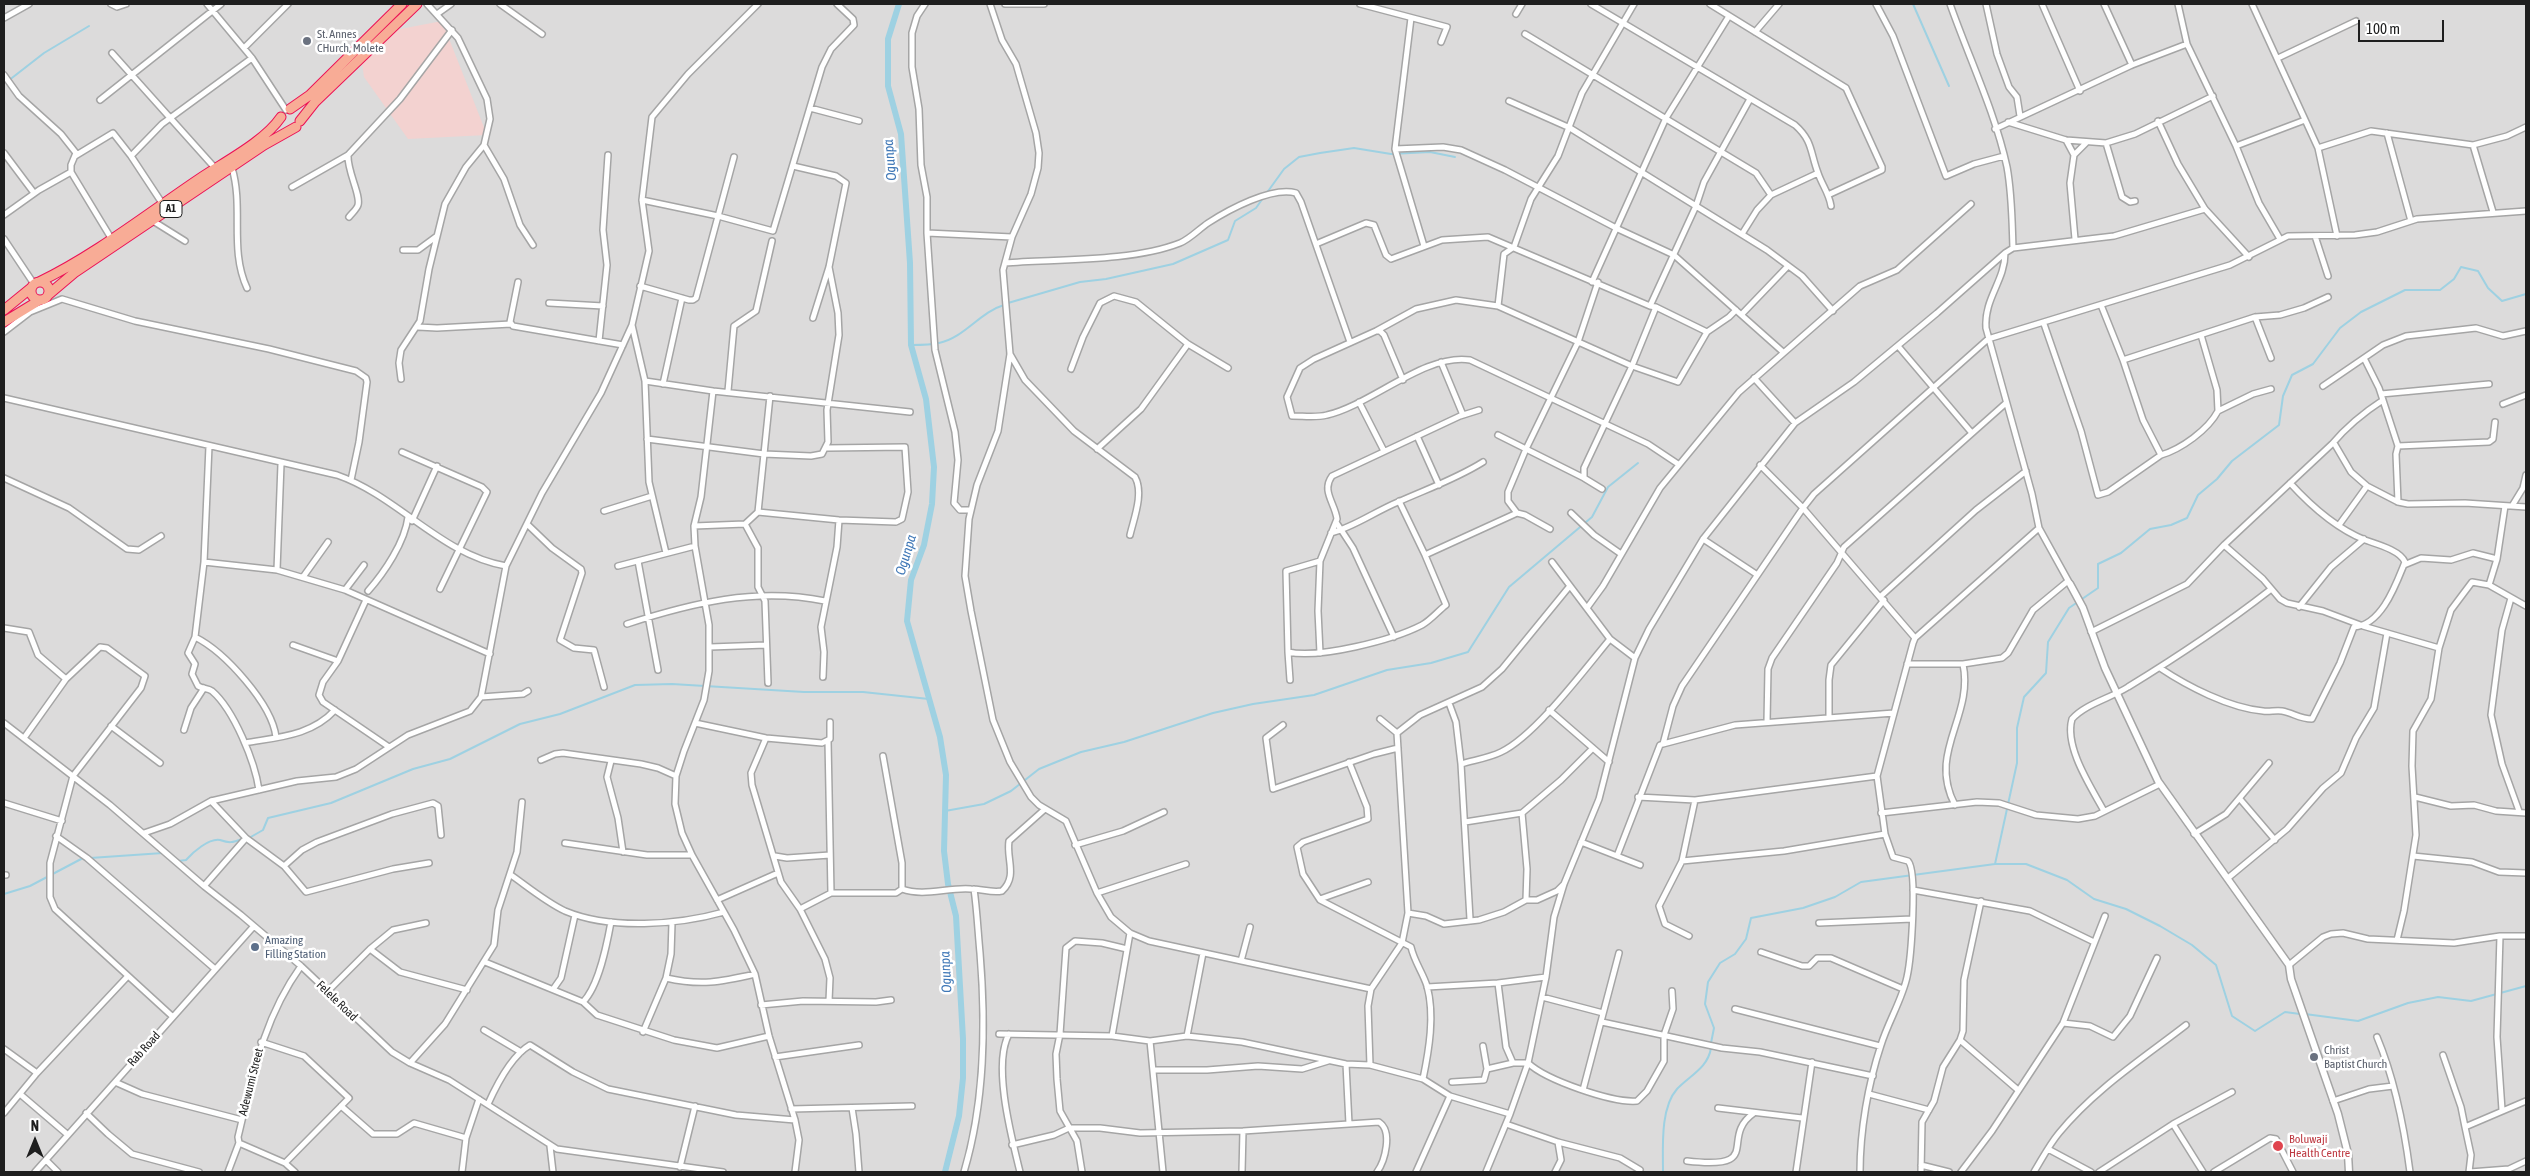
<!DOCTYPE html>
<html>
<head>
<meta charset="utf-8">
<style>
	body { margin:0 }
	#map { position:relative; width:2530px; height:1176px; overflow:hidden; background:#f0ece3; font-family:"Asap Condensed",sans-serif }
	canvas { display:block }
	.frame { position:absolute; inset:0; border:5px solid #1e1e1e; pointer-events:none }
	.north { position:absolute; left:10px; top:1116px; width:50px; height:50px; -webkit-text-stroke:4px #fff; paint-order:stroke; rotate:0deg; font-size:14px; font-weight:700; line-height:20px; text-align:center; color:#1e1e1e }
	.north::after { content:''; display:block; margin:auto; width:18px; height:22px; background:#1e1e1e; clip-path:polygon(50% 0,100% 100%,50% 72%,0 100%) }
	.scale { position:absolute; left:2358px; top:20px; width:86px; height:22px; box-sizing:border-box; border:2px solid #1e1e1e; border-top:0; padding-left:6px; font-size:15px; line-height:18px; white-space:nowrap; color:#1e1e1e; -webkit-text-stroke:4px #fff; paint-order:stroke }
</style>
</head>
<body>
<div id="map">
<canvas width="2530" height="1176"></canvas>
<div class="frame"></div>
<div class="north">N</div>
<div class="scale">100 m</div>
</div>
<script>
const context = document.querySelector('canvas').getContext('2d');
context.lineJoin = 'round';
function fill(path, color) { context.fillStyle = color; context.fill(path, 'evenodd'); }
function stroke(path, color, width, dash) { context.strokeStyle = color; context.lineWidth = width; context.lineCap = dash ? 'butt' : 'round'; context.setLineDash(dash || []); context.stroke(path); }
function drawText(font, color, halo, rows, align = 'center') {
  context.font = font + ' "Asap Condensed",sans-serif'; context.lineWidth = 5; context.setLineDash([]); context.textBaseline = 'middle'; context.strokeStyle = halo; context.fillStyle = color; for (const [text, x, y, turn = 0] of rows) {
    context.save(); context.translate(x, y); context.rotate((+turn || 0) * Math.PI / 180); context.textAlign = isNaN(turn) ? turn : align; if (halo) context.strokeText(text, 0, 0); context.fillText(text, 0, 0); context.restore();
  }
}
const residential = new Path2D(`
	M4,4H2526V1172H4Z`);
const commercial = new Path2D(`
	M442,21L487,135L408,139L364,77L362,63L395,30Z`);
const stream = new Path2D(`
	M1913,4L1949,86
	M4,81H8L44,53L89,26
	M1266,194L1284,169L1299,157L1320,153L1354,148L1391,154L1430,152L1455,157
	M1008,303L1080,282L1106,279L1173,264L1228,240L1235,221L1256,208L1263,198
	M911,345C920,345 931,345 939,343C964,338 980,312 1004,305
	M945,811L984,804L1011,791L1039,769L1081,752L1124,742L1213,713L1253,704L1314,695L1387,670L1431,663L1468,652L1509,587L1592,517L1608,487L1638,463
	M249,838L263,830L268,818L331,803L413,769L450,759L520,724L560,714L635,685L672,684L804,692H863L929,699
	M90,858L163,853
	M178,861L186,860C193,852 209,838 220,840C229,843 232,843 242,839
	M1995,864L2017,763V728L2024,697L2046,673L2048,642L2069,608L2098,588V564L2121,553L2150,529L2171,525L2187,518L2198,495L2217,479L2232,461L2279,425L2283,396L2292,375L2313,364L2340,328L2361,312L2405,290H2440L2454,279L2461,267L2478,271L2488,288L2502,301L2526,294
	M4,894L30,886L83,858
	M2305,1014L2358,1021L2408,1003L2438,997L2471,1001L2526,986
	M1711,1043L1714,1028L1705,1004L1708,982L1720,963L1735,954L1746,939L1751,918L1803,908L1835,897L1861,882L1995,864H2026L2067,880L2094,899L2126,909L2160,926L2192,945L2216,965L2232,1016L2255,1031L2285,1012L2300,1014
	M1663,1172C1663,1148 1660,1108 1677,1089C1689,1076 1708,1068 1711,1048`);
const canal = new Path2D(`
	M899,4L888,39V86L901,134L910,263L911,345L926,399L934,467L932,504L924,545L911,580L907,621L940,737L946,775L944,851L948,884L956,916L963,1039V1078L959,1116L945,1172`);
const minor = new Path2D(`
	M111,4L117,7L126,4
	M207,4L252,58L286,110
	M427,4L458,38L487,99L490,119L484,145L504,179L520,225L533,245
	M500,4L542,34
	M758,4L688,74L652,117L642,200L649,251L632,325L645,381L713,391L701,497L694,526L695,546L709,625V671L704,700L684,751L676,776L675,804L682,833L692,855L734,930L755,974L769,1036L795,1120L799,1140L795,1172
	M925,4L917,16L912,33V67L919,109L921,165L927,197V233L935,350L955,432L958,460L954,503L960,510H971
	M990,4L1002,40L1016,64L1036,133L1039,153L1038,168L1031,194L1012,237L1003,270L1010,354L998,431L977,485L969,519L965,576L971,611L993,720L1010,762L1031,797L1039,805L1066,821L1097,893L1111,917L1130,933L1149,941L1371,989L1368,1006L1370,1065L1423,1079L1450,1096L1510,1114L1528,1063L1546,977L1554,917L1564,884L1599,799L1635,658L1649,629L1703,539L1795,423L1854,382L1937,313L2005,253
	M1005,4H1044
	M1360,4L1447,27L1441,42
	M1591,4L1795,125C1813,141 1810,152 1818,173C1822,185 1829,193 1831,206
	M1710,4L1846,88L1882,167V170L1830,194
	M1876,4L1893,36L1946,176L1974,164L2004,156
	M1950,4C1969,58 1995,112 2007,167C2012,194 2012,221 2013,248L2005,253C2005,281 1984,298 1986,328L2032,494L2039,528L2070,584
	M1986,4L1997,54L2009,87L2017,97L2020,116
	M2042,4L2080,91
	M2104,4L2132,65
	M2178,4L2187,44L2236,146L2259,203L2280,239
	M2252,4L2318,148L2337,236
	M437,14L451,4
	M1516,14L1522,4
	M4,18L29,4
	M1411,18L1395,149L1424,246
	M1755,32L1779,4
	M1525,34L1756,173L1771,195
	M244,48L288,4
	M112,53L215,168
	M2278,58L2356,21
	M4,75L19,96L61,134L76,153L71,165V172L111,238
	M100,100L221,4
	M1509,101L1570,128L1767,250L1802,276L1833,311
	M810,108L859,121
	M2158,121L2178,164L2205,209L2249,257
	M2008,122L2066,140L2106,143L2135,134L2213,96
	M1995,129L2132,65L2187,44
	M2387,133L2411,221
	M2066,140L2074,155
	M2106,143L2122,197L2130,202L2135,201
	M2473,145L2493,212
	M2236,146L2305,120
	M2318,148L2371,131L2473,145L2507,136L2526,127
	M1395,149L1443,147L1461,150L1505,170L1618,229L1674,255L1783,352
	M4,153L34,193
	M348,155C347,171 361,195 358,205C357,209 352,213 349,217
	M75,156L113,133L131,156
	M793,166L836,176L846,183L829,267L813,318
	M232,168C244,208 229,249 247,288
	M292,187L348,155L400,99L452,30
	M642,200L718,216L773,231L822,67L831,49L854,25L853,19L837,4
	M162,203L131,156L162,124L252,58
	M4,215L39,190L71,172
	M153,221L185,241
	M927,233L1012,237
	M1742,234L1757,210L1771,195L1818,173
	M2315,236L2328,276
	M4,239L34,284
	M2075,239L2070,183L2074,155L2086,143
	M1316,244L1366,223L1374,225L1386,255L1391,259L1442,240L1488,237L1650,306L1656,307L1707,332
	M2013,248L2114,236L2205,209
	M403,250H418L437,236
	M1005,263C1058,259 1131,262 1180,243C1190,239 1199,229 1208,223C1228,210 1272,186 1296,193L1301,202L1350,342
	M518,282L510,322L513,326L623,345
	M1592,282L1666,118L1729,16
	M640,286L689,300H693L696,298L734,157
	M549,303L603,306
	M2101,305L2123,360L2143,420L2161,455C2181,449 2208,430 2218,411L2217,390L2201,335
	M1498,306L1504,254L1514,247L1531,199L1558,156L1582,93L1634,4
	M1650,306L1696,206L1704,182L1750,99
	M1742,314L1788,266
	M2255,317L2271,358
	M2044,324L2081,431L2098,495L2108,492L2161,455
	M418,327L437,328L511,324
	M1377,331H1380L1384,335L1403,380
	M4,332L30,312L62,299L135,321L269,349L356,371L366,378L367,382L359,442L351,480
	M599,341L607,265L603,230L608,155
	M1898,346L1971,432
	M1010,354L1025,380L1074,431L1135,477C1144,493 1134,518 1130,535
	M2364,358L2379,388L2398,446L2396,454L2398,502
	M2123,360L2255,317L2280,315L2304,308L2328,297
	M1441,362L1463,415
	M1071,369L1083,337L1100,303L1114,296L1136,302L1188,344L1228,368
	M1754,378L1795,423
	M401,379L399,363L401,350L420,321L429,269L445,204L466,167L484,145
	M645,381L649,482L666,553
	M663,384L682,298
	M2323,386L2383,345L2406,336L2476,328L2503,336L2526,331
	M713,391L910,412
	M728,391L734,326L756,311L772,241
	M2381,394L2489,384
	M4,398L337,475C398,496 441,555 506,566
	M1359,402L1384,451
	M2503,404L2526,395
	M2218,411L2253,394L2271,389
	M1498,435L1584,478
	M1417,436L1439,485
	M647,439L764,454L811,456L822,454L828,442L827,410L839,335L838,313L829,267
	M2334,443L2351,472L2367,486
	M209,446L204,562L195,637L188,653L195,664L192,674L198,686C203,689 208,688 212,691C234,710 255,762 259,790
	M2398,446L2489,442L2493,439L2495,422
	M1097,449L1141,409L1188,344
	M402,452L482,487L487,492L440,589
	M1678,464L1648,444L1470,360C1425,353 1371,405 1327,415C1316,418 1304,416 1292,416L1287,397L1300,368L1314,359L1376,331L1416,309L1456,300L1498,306L1632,366L1678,382L1707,332L1729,317L1736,310
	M1760,465L1803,508L1915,638
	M4,478L69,508L127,549L139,550L161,536
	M1602,489L1584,478V468L1632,366L1656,307
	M1399,501L1425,555L1446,605C1438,611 1431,620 1422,625C1393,640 1319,659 1288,652L1286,571L1320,561L1337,519C1335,503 1321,491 1332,476L1460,416L1479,410
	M2512,506L2523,488L2526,475
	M604,511L652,496
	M758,512L770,396
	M1517,513L1508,501V492L1526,449L1578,342L1598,282
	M1571,513L1594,535L1621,554
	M412,521L437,466
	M1336,522L1353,548L1394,637
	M527,524L552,548L581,569L582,573L560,640L574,648L594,650L604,687
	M745,524L758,548V587L765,601L768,683
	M2339,525L2367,486L2398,502L2408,504L2465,503L2526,507
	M694,526L745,524L758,512L839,520L896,522L902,519L908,492L905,447L827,448
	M1331,533C1354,527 1376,511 1398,502C1427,489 1456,479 1483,462
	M1703,539L1756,574
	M2224,545L2263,579L2280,599L2287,603L2323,611L2363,626L2439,648
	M1425,555L1517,513L1525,515L1550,529
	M638,561L658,670
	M204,562L277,570L345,590L490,654
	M1552,562L1610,639L1635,658
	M2404,565L2421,558L2451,560L2473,553L2497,559
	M618,566L695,546
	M277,570L281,464
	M303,577L328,542
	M2489,585L2497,559L2505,506
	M345,590L364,565
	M368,591C384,573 405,542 408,517
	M1881,596L1976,510L2026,471
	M2511,598L2502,630L2491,715L2502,764L2519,811
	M366,600L338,661L323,682L319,695L323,702L389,747
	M2299,607L2331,567L2364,539
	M1587,608L1603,586L1660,488L1739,392L1860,286L1897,270L1971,204
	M627,624C692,603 756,587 825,601
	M4,628L29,632L38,655L66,679
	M2091,632L2187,584L2224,545L2332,444C2348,425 2363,413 2383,400
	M195,637C225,652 272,704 276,737
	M293,645L338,661
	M710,647L766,645
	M1288,652L1290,680
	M1320,653L1318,611L1320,561
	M1907,664H1963L2002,658L2008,653L2033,610L2068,581
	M2160,668C2187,686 2229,708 2263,711C2269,712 2276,710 2282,711C2293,713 2300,719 2312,719L2340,663L2354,627C2382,625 2396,584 2405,562C2400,550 2376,544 2365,540C2335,528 2311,506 2290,483
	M823,677L824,652L821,627L837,547L839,520
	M481,697L523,694L528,691
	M1449,703L1456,722L1461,764L1470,919
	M1549,710L1609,762
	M1829,718V680L1831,665L1884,600
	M1380,719L1397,733
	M1767,722L1768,669L1772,658L1837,563L1844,547L2006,403
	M4,723L110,805L204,886L241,915L301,966L392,1052L410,1063L449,1080L557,1149L723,1172
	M695,723L766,738L822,743L830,739V722
	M1283,725L1266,738L1273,789L1374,754L1398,748
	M111,726L160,763
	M184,730L191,708L204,688
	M24,738L66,679L100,647L107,648L145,676L141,688L73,776L50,863V897L55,909L173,1017
	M766,738L751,773L752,785L781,882L800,909L825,959L830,978L829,1001
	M828,741L831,893
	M245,743C278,737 311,736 335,710
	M1663,744L1735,725L1894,713
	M541,760L555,754L563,753L641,764L658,768L676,776
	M611,761L607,777L618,818L623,852
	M1349,762L1367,807L1368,819L1303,842L1297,847L1303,874L1320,900L1411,947C1414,961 1423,973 1427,986C1435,1015 1429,1050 1423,1079
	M1461,764C1474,760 1489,758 1501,752C1535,736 1585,669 1610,639
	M1638,797L1695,800L1877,776
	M2415,797L2451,806L2474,805L2496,811L2526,813
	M2240,799L2275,840
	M211,801L246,838L284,866L306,892L393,869L429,863
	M4,803L62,821
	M1955,805C1927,752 1974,717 1963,664
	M2104,811C2091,787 2064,747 2072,719C2085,704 2111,698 2128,687C2177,657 2225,625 2270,590
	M1522,813L1527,869L1526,900
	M1881,813L1977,802L1999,803L2036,815L2078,819L2095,816L2160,784
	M1465,822L1522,813L1561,780L1593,748
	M144,833L170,824L211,801L297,781L336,777L356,769L408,735L470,711L481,697L483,687L506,566L542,493L601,393L632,325
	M2194,834L2226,814L2269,763
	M56,836L87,858L215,969
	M1581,842L1640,865
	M565,843L647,855H692
	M1075,845L1123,831L1164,812
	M775,856L787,858L830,855
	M1617,856L1660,745L1663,744L1673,706L1682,686L1803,508L1814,494L1988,339L2230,265L2288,236L2355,235L2377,232L2417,219L2526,211
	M2413,856L2472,862L2499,872L2526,873
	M1682,861L1784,851L1885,834
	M284,866L302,850L317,842L392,814L433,803L438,806L441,835
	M4,875H6
	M511,875C528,887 546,902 565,911C610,930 678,925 724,912
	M2228,878L2287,829L2323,788L2341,773L2356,738L2374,708L2387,633
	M204,886L246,838
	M902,889C924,897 948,887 971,889C982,889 991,893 1002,891C1018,876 1006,859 1009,841L1045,809
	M1913,890L2030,911L2094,942
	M1097,893L1186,864
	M1320,899L1368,882
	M717,900L778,873
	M800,909L831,893H896L902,889V863L883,756
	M1408,913L1426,916L1444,924L1479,920L1504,912L1526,900H1537L1557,891L1564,884
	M1819,923L1912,919
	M1689,936L1665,924L1659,906L1682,861L1695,800
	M2500,936L2497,1037L2502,1110
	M2397,940L2404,911L2416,835L2412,766L2413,731L2431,699L2439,648L2451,610L2472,582L2489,585L2526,606
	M370,949L400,972L467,990
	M1761,952L1802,966H1809L1817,958H1831L1903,989
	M1241,961L1250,927
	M485,962L583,1002L597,1015L674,1040L717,1048L769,1036
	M2289,965L2323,937L2331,934L2343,933L2368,939L2454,943L2500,936H2526
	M666,978C701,986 720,982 755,974
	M1498,983L1506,1047L1513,1063
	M1427,987L1498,983L1546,977
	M554,988L561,978L575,915
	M1371,989L1402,943L1408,913L1397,733L1420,715L1482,687L1502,669L1569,587
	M327,992L370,949L393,930L426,923
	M1542,997L1603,1013
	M583,1002C599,986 607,944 611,922
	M761,1005L803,1001L876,1002L891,1000
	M1735,1009L1880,1046
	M1602,1022L1722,1048L1760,1052L1873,1076
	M2063,1023L2090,1026L2113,1037L2130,1016L2157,958
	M484,1030L521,1052
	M643,1032L666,978L671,954L672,923
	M999,1034L1112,1036L1150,1041L1187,1036L1242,1042L1346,1064L1370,1065
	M1009,1034C992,1065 1012,1139 1020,1172
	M1112,1036L1130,933
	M1187,1036L1203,953
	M2377,1037C2395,1080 2404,1126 2410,1172
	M1960,1040L2018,1090
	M1150,1041L1163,1172
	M261,1042L304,1056L349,1098L285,1163
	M1483,1046L1487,1069
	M4,1049L37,1073
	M2443,1055L2461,1107L2465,1127
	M775,1057L859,1045
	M410,1063L445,1024L494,945L498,910L517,852L522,802
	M1346,1064L1349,1124
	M1153,1070H1207L1258,1066L1302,1069L1328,1061
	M115,1082L142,1094L242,1120
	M1452,1082L1484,1080L1487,1069L1513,1063H1528C1546,1080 1612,1103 1637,1101L1647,1091L1664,1061V1035L1673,1009L1672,991
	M1583,1090L1619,953
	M20,1094L68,1135
	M1869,1094L1929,1110
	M2333,1101L2369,1089L2393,1086
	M488,1104C497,1084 511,1056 530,1045L573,1072L608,1089L736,1115L795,1120
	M341,1106L373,1134H397L414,1123L466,1138
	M852,1108L856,1134L859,1172
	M1718,1108L1802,1118
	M791,1109L912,1106
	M4,1113L37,1073L128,976
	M86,1113L108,1134L132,1154L199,1172
	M1506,1124L1558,1142L1620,1158L1640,1170
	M2173,1124L2203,1172
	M1012,1145L1054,1135L1069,1128H1100L1140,1133L1243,1131L1379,1122C1393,1131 1385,1161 1377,1172
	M550,1146L553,1172
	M2048,1149L2091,1172
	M46,1160L58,1172
	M1687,1161C1766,1170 1718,1138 1754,1113
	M1921,1165L1949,1172
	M680,1167L695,1106
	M35,1172L254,926
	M228,1172L239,1143
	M295,1172L285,1163L239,1143L238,1137C253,1075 263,1019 301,966
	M462,1172L466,1138L479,1099
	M964,1172C985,1101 986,1026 980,953C978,932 977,910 974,889
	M1082,1172L1077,1141L1060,1111L1057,1079L1056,1054L1060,1034L1066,948L1075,941L1102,943L1127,949
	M1242,1172L1243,1131
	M1416,1172L1450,1096
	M1486,1172L1510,1114
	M1555,1172L1561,1160L1558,1142
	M1796,1172L1812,1062
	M1860,1172C1860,1131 1868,1084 1881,1045C1888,1022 1902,1000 1907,977C1911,959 1918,871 1908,861L1893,857L1885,834L1877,776L1913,643L1915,638L2039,528
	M1921,1172L1922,1122L1934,1101L1943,1067L1960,1040L1963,1031L1964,980L1981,901
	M1961,1172L1992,1131L2063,1023L2105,916
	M2034,1172C2042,1159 2049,1145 2059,1133C2094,1090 2142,1059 2186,1025
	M2099,1172L2173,1124L2232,1092
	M2214,1172L2270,1138L2276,1139L2293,1172
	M2469,1172L2471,1155L2465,1127L2526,1101
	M2470,1172L2509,1169L2526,1161`);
const tertiary = new Path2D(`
	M2070,584L2083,608L2105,668L2158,781L2289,965L2291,979L2338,1114L2348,1154L2349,1172`);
const trunk = new Path2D(`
	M290,109L310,95L402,4
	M300,121L315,102L417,4
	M31 291a9 9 0 1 1 18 0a9 9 0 1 1-18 0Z
	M39,282C95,255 147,214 199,179C224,162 264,142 281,117
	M48,295L74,273L264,145L296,127
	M4,310L31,288
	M4,322L40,300`);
const markers = [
	[307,41,5,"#6b7280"],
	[255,947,5,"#5c6f8a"],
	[2314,1057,5,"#6b7280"],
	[2278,1146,6,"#e0444e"]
];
const shields = [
	[171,209,22]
];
const shieldNames = [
	["A1",171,209]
];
const worshipNames = [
	["St. Annes",317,34],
	["CHurch, Molete",317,48],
	["Christ",2324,1050],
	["Baptist Church",2324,1064]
];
const serviceNames = [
	["Amazing",265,940],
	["Filling Station",265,954]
];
const streetNames = [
	["Felele Road",337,1001,44],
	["Rab Road",144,1049,-48],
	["Adewumi Street",251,1082,-76]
];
const healthNames = [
	["Boluwaji",2289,1139],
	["Health Centre",2289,1153]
];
const waterNames = [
	["Ogunpa",890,160,-95],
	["Ogunpa",906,555,-73],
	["Ogunpa",946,972,-93]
];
fill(residential, '#dcdbdb');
fill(commercial, '#f3d2d0');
stroke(stream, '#9ed1e2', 2);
stroke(canal, '#9ed1e2', 6);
stroke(minor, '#a5a5a5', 8);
stroke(tertiary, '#a5a5a5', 9);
stroke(trunk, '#ec1256', 11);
stroke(minor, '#fff', 5);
stroke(tertiary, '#fff', 6);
stroke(trunk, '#f8ac96', 9);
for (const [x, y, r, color] of markers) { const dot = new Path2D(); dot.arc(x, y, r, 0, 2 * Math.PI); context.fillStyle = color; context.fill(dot); stroke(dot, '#fff', 2); }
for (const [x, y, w] of shields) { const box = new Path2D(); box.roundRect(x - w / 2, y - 8.5, w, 17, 4); context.fillStyle = '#fff'; context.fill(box); stroke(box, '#1e1e1e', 1); }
drawText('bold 11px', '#1e1e1e', null, shieldNames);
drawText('12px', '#5b616d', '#fff', worshipNames, 'left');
drawText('12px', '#4e5e75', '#fff', serviceNames, 'left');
drawText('12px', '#1e1e1e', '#fff', streetNames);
drawText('12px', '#be3a42', '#fff', healthNames, 'left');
drawText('italic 14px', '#4078b7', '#fff', waterNames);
</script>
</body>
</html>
